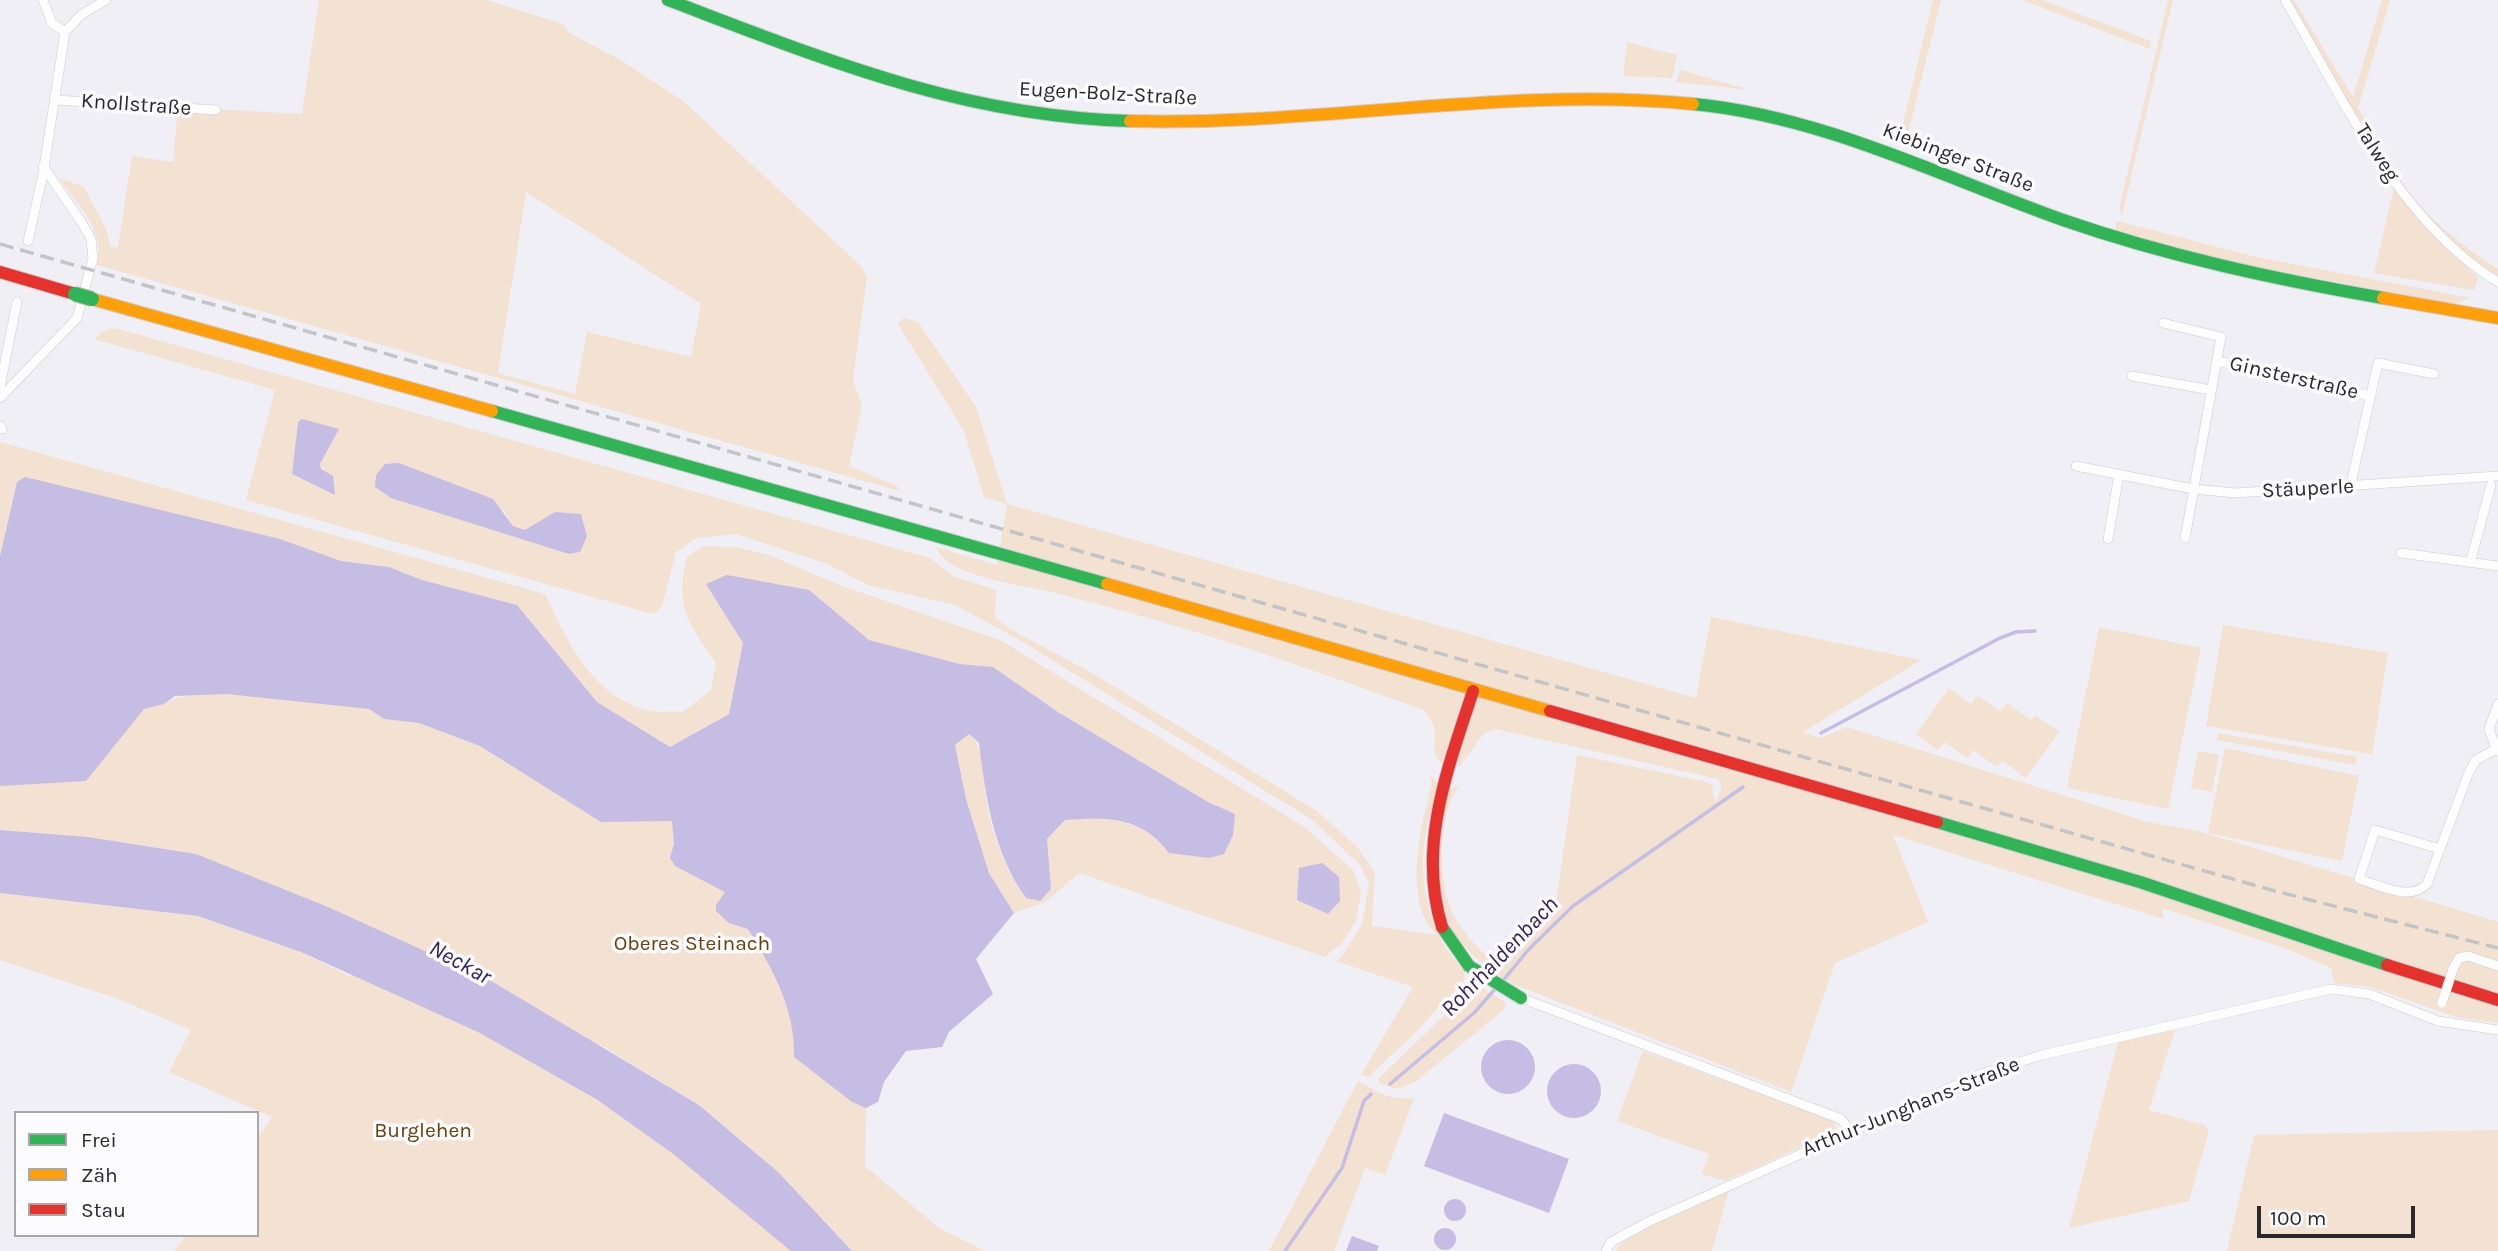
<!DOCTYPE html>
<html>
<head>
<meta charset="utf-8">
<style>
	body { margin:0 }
	#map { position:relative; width:2498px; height:1251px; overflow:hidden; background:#f0eff6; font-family:Karla,sans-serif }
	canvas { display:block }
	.legend { position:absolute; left:14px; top:1111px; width:245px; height:126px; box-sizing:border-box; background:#fcfbfe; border:2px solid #a8a7aa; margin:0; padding:9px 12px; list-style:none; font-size:21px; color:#29282d }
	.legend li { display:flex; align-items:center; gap:14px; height:35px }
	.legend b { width:35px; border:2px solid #a8a7aa }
	.scale { position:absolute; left:2257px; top:1206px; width:158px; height:32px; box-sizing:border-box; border:4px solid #29282d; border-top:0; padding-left:9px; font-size:21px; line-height:24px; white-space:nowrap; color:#29282d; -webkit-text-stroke:5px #fcfbfe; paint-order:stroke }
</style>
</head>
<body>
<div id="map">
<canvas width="2498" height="1251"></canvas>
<ul class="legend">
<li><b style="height:9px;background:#30b455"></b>Frei</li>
<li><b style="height:9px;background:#ff9f0a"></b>Zäh</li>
<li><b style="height:9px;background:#e5322d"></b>Stau</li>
</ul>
<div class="scale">100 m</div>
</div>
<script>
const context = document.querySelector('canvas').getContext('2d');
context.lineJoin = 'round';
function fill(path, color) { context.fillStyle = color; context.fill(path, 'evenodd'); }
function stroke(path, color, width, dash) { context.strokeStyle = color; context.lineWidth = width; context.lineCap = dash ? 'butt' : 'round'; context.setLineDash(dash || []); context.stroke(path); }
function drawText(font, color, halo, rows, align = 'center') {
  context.font = font + ' Karla,sans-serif'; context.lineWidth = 7; context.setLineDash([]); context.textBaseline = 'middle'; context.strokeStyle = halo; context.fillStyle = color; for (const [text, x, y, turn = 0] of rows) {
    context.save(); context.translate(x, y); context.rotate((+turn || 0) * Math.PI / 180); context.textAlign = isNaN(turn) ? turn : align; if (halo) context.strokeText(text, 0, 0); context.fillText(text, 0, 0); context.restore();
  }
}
const green = new Path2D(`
	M319,0H486L563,24L568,32L624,62L683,101L858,263L867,276L853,380L862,406L849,466L897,486L900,491L97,265C107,232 77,204 59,178L84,187L106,229L110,246L118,248L132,156L173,162L178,107L302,114ZM526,192L701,304L691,357L587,332L575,394L498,373Z
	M1933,0H1941L1907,138L1900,136Z
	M2022,0H2042L2151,41L2150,49Z
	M2168,0H2173L2122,216L2119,209Z
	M2288,0H2294L2353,97L2382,0H2390L2358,108C2380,144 2400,186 2430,216C2451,237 2474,253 2498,269V277C2405,226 2341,89 2288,0Z
	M1627,42L1677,55L1672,78L1623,76Z
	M1681,70L1750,90L1676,82Z
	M2394,188L2433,235L2478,277L2474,290L2374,273Z
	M2117,221L2256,257L2471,298L2452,304L2226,261L2114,232Z
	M903,318L918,322L976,407L1007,504L1696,698L1711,617L1921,660L1803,732L1820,738L1847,727L2148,822L2198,831L2498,922V1023L2456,1017L2370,987L2334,983L2331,968L2287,949L2162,908L2164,919L1893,835L1928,922L1835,963L1791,1092L1513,984C1464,957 1433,918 1436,859C1436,837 1444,813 1449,791L1461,784C1436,811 1437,882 1453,914C1462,932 1476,946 1490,959L1546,913L1557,897L1577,755L1703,781L1712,785L1715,802L1722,787L1718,779L1496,729L1483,734L1460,766L1440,762C1427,746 1445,731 1423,710C1301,665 1178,623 1051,592C1023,585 946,577 936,547L997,565L1007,504L984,497L964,431L898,324Z
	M115,328L930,558L953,576L996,590L995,617L1008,628L1092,673L1317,811L1358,848L1375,873L1372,926L1437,935C1401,902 1422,824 1432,782L1429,773L1438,783C1435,801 1428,818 1425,836C1418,884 1429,937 1465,971L1464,980L1415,1033L1368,1077L1361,1075L1413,987L1336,961L1343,955L1362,924L1369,884L1360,865L1311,819L1016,638L955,605L868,585L827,564L736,534L697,538L676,552L662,606L653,614L246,500L275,390L94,339L101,332ZM298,422L329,444L320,464L335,494L292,474ZM503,509L513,526L525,531L555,512L580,552L569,554L497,530Z
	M0,442L545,594C567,641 591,694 645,710C656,713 672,711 683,712L711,690L716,663C689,623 674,607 687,557L704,546L735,547L769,555L842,586L1000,640L1303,826L1353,870L1361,891L1357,918L1351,929L1343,942L1325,957L1079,873L1045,902L1014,913L989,873L966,799L955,745L969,733C987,750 983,781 987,804C994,839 1005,870 1026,898L1051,889L1047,839L1065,820C1108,818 1140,816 1169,853L1235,815L1208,802L1058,712L993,667L960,664L869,640L809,590L707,584L743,643L729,714L670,747L597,702L517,605L422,580L389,567L341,561L280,539L17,482L0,556Z
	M2223,625L2388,653L2372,754L2206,726Z
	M2099,627L2201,648L2168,809L2067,788Z
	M0,671L164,704C196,681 326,703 369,709L384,719L419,723L480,746L541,784L808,840L852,1102L866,1108L865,1166L939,1228L985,1251H852L767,1162L699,1105L604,1047L196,854L88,837L0,830Z
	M1949,688L1971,704L1978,696L2000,711L2007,703L2031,720L2035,715L2059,732L2026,778L2003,761L1997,767L1973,750L1967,758L1945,742L1938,750L1916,734Z
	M2218,733L2357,757L2356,765L2217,740Z
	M2225,748L2359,776L2342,861L2208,833Z
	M2198,751L2219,755L2212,792L2191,788Z
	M0,893L198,916L301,952L351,977L353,970L586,1083L798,1251H174L186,1235H257V1138L272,1117L169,1072L191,1030L116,998L0,960Z
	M1477,984L1506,1003L1505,1009L1415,1082L1396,1089L1379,1083L1378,1079Z
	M2175,1030L2149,1110L2205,1125L2209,1131L2189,1201L2069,1228L2118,1042Z
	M1643,1051L1833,1120L1837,1131L1725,1181L1702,1174L1709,1154L1617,1121Z
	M1358,1081C1381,1093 1386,1100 1414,1098L1385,1175L1365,1168L1334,1251H1269Z
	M2498,1130V1251H2227L2254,1135Z
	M1729,1190L1712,1251H1616C1623,1232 1707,1200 1729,1190Z`);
const water = new Path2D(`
	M302,419L339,429L320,464L321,469L333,476L335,495L292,474L298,422Z
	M399,463L493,499L513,526L525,530L555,512L581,514L587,536L580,552L569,554L391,498L375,487L376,475L385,464Z
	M25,477L280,539L341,561L389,567L422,580L517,605L597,702L670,747L729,714L743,643L706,584L727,575L809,590L869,640L960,664L993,667L1058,712L1208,802L1235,814L1233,835L1224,854L1209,858L1169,853C1141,816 1108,817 1065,820L1047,839L1051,889L1040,901L1026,898C993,852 986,798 979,743L969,734L955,745L966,799L989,873L1014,913L976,959L993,994L949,1032L942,1047L906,1051L884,1082L878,1102L866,1108L852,1102L794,1057C796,1011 772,967 748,929L729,923L716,911V905L725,892L675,866L670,858L674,844L672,821L601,822L480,746L419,723L384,719L369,709L227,694L175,696L164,704L144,709L86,781L0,786V556L17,482Z
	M0,830L88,837L196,854L328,907L493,982L699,1105L778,1172L852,1251H791L672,1153L596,1099L478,1032L301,952L198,916L0,893Z
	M1322,863L1339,877L1340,901L1328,914L1297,900L1299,868Z
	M1481 1067a27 27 0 1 1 54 0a27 27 0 1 1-54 0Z
	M1547 1091a27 27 0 1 1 54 0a27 27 0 1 1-54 0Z
	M1444,1113L1569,1159L1549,1213L1424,1166Z
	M1444 1210a11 11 0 1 1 22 0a11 11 0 1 1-22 0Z
	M1434 1239a11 11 0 1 1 22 0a11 11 0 1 1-22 0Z
	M1352,1236L1379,1246L1377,1251H1346Z`);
const stream = new Path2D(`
	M1821,733L2000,638L2016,632L2035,631
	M1501,983L1529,949L1573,906L1743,787
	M1390,1084L1474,1013L1496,988
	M1285,1251L1342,1168L1364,1101L1371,1094`);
const street = new Path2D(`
	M43,0L52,23L65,32
	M2285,0C2342,97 2399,222 2498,282
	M56,100L216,110
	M28,241L43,174L65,32L81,15L106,0
	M2163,323L2221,337L2185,538
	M2217,361L2370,396
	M2132,376L2211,390
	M0,387L17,302
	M0,398L77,318L93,258L91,239L82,223L43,166
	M0,426L2,429
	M2076,466L2193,489L2235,493L2498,476
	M2350,488L2378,363L2434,374
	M2108,539L2119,474
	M2401,553L2498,566
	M2471,560L2491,485
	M2497,751L2489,729L2498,704
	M2440,849L2375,830L2359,879C2379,885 2410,902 2427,884L2469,772L2476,760L2498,748
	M2453,969L2459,958L2468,956L2498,966
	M1521,998L1841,1119L1850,1130
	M1606,1251L1611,1242L1650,1221L1981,1074L2042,1055L2331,989L2369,994L2438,1021L2498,1030`);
const fast = new Path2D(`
	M668,0C824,59 960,116 1130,121
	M1693,104C1822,116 1942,177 2063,220C2167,256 2274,279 2383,298
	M492,411L1107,584
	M1937,822L2140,882L2387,965
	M1442,927L1469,966L1521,998`);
const slow = new Path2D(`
	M1130,121C1318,126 1505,86 1693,104
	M2383,298L2498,318
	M92,299L492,411
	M1107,584L1550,711`);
const jam = new Path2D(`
	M0,272L75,294
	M1550,711L1937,822
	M1442,927C1417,846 1448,768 1473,691
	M2387,965L2498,1000`);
const rail = new Path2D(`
	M0,244L2275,891L2498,948`);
const streetBridge = new Path2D(`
	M2442,1003L2453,969`);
const fastBridge = new Path2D(`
	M75,294L92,299`);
const streetNames = [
	["Eugen-Bolz-Straße",1108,94,3],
	["Knollstraße",136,105,4],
	["Talweg",2377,153,58],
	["Kiebinger Straße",1958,158,21],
	["Ginsterstraße",2294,378,13],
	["Stäuperle",2308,489,-3],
	["Arthur-Junghans-Straße",1911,1107,-22]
];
const parkNames = [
	["Oberes Steinach",692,944],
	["Burglehen",423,1131]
];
const waterNames = [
	["Rohrhaldenbach",1500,957,-46],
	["Neckar",460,963,29]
];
fill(green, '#f3e1d2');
fill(water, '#c5bde4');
stroke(stream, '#c5bde4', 3.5);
stroke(street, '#cccbd0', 10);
stroke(fast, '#cccbd0', 14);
stroke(slow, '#cccbd0', 14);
stroke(jam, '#cccbd0', 14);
stroke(street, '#fdfdfe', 9);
stroke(fast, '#30b455', 12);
stroke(slow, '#ff9f0a', 12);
stroke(jam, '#e5322d', 12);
stroke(rail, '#c4c4c6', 3.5, [14, 7]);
stroke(streetBridge, '#cccbd0', 10, []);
stroke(fastBridge, '#c0b7b3', 16, []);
stroke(streetBridge, '#fdfdfe', 9);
stroke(fastBridge, '#30b455', 14);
drawText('21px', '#29282d', '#fcfbfe', streetNames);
drawText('21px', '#67410a', '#fcfbfe', parkNames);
drawText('italic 23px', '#34205d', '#fcfbfe', waterNames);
</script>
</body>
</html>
